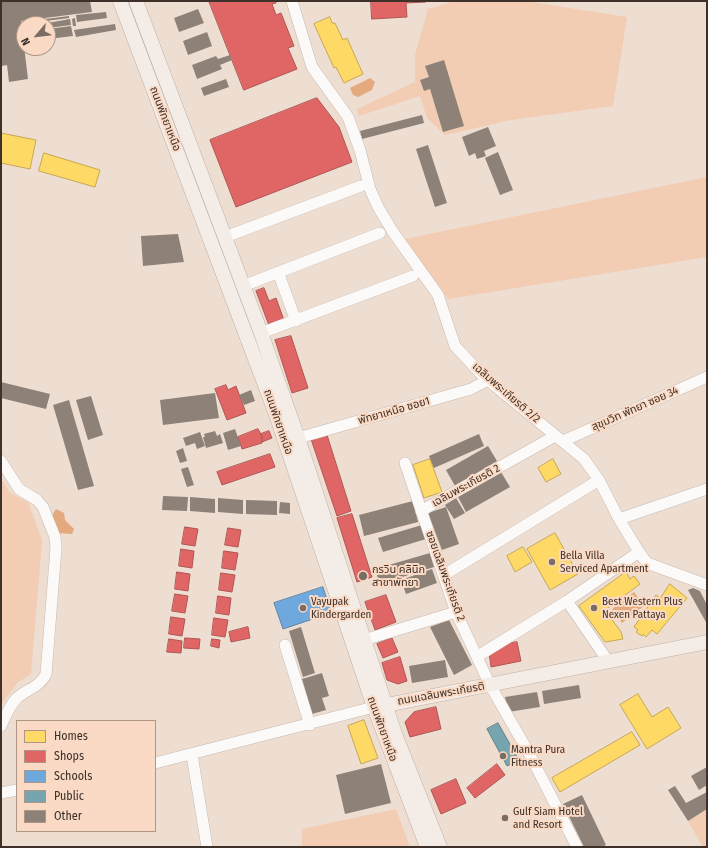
<!DOCTYPE html>
<html>
<head>
<meta charset="utf-8">
<style>
	body { margin:0 }
	#map { position:relative; width:708px; height:848px; overflow:hidden; background:#eeddd1; font-family:"Fira Sans Condensed",sans-serif }
	canvas { display:block }
	.frame { position:absolute; inset:0; border:2px solid #3d3129; pointer-events:none }
	.legend { position:absolute; left:16px; top:720px; width:140px; height:112px; box-sizing:border-box; background:#fadac5; border:1px solid #ae9687; margin:0; padding:5px 7px; list-style:none; font-size:12px; color:#3d3129 }
	.legend li { display:flex; align-items:center; gap:8px; height:20px }
	.legend b { width:20px; border:1px solid #ae9687 }
	.north { position:absolute; left:16px; top:16px; width:40px; height:40px; box-sizing:border-box; background:#fadac5; border:1px solid #ae9687; border-radius:50%; rotate:242deg; font-size:11px; font-weight:700; line-height:16px; text-align:center; color:#3d3129 }
	.north::after { content:''; display:block; margin:auto; width:14px; height:18px; background:#7b6d64; clip-path:polygon(50% 0,100% 100%,50% 72%,0 100%) }
</style>
</head>
<body>
<div id="map">
<canvas width="708" height="848"></canvas>
<div class="frame"></div>
<ul class="legend">
<li><b style="height:11px;background:#ffd966"></b>Homes</li>
<li><b style="height:11px;background:#e06666"></b>Shops</li>
<li><b style="height:11px;background:#6fa8dc"></b>Schools</li>
<li><b style="height:11px;background:#76a5af"></b>Public</li>
<li><b style="height:11px;background:#8e8178"></b>Other</li>
</ul>
<div class="north">N</div>
</div>
<script>
const context = document.querySelector('canvas').getContext('2d');
context.lineJoin = 'round';
function fill(path, color) { context.fillStyle = color; context.fill(path, 'evenodd'); }
function stroke(path, color, width, dash) { context.strokeStyle = color; context.lineWidth = width; context.lineCap = dash ? 'butt' : 'round'; context.setLineDash(dash || []); context.stroke(path); }
function drawText(font, color, halo, rows, align = 'center') {
  context.font = font + ' "Fira Sans Condensed","Noto Sans Thai",sans-serif'; context.lineWidth = 4; context.setLineDash([]); context.textBaseline = 'middle'; context.strokeStyle = halo; context.fillStyle = color; for (const [text, x, y, turn = 0] of rows) {
    context.save(); context.translate(x, y); context.rotate((+turn || 0) * Math.PI / 180); context.textAlign = isNaN(turn) ? turn : align; if (halo) context.strokeText(text, 0, 0); context.fillText(text, 0, 0); context.restore();
  }
}
const green = new Path2D(`
	M455,1H525L627,17L613,106L511,120L445,135L427,118L420,96L359,116L357,109L415,82V55L428,9Z
	M707,177V257L448,299L405,239Z
	M1,478L10,493L28,502L42,540L31,674L17,683L1,705Z
	M396,809L410,847H302V829Z
	M707,809V847H703L688,821Z`);
const water = new Path2D(`
	M370,78L375,82L372,90L358,97L353,95L350,88Z
	M56,509L64,513L65,520L74,529L72,534L57,533L51,517Z
	M634,592L644,606L622,623L612,609Z`);
const homes = new Path2D(`
	M330,17L332,23H335L343,40L347,38L363,74L344,83L336,67L334,68L314,24Z
	M1,133L36,140L30,169L1,163Z
	M44,153L100,170L95,187L39,171Z
	M430,459L442,492L424,498L413,465Z
	M553,459L561,474L546,482L538,468Z
	M555,533L578,574L550,590L527,549Z
	M523,547L532,562L515,572L507,556Z
	M626,572L630,579L634,576L640,584L605,610L621,632L623,639L605,642L579,606Z
	M670,584L687,598L657,634L652,630L646,637L643,634L642,636L636,632L638,630L634,627L656,595L660,598Z
	M638,694L652,717L668,707L681,728L647,749L620,705Z
	M364,720L378,758L361,764L348,726Z
	M632,732L640,745L560,792L552,778Z`);
const shops = new Path2D(`
	M209,1H276V3L272,4L276,15L281,13L294,46L288,48L297,69L244,90Z
	M371,1H426V2L406,3L407,17L372,19Z
	M317,98L339,127L352,162L236,207L210,140Z
	M264,288L269,301L276,298L285,323L270,328L256,291Z
	M291,336L308,388L292,393L275,340Z
	M226,385L228,390L236,386L246,413L227,420L215,389Z
	M258,429L262,436V443L242,449L238,437Z
	M269,431L272,438L262,442L261,434Z
	M327,435L351,511L337,516L311,439Z
	M270,454L275,467L222,485L217,472Z
	M352,514L372,577L357,582L337,518Z
	M185,527L198,529L195,546L182,544Z
	M228,528L241,530L238,547L225,545Z
	M181,549L194,551L192,568L179,566Z
	M224,551L238,553L235,570L222,568Z
	M177,572L190,574L188,591L175,589Z
	M221,573L235,575L232,592L219,590Z
	M175,594L188,596L185,613L172,611Z
	M386,595L396,622L375,630L365,602Z
	M218,596L231,598L229,615L216,613Z
	M171,617L185,619L182,636L169,634Z
	M214,618L228,620L225,637L212,635Z
	M248,627L250,638L231,642L229,632Z
	M185,638L200,639L199,649L184,648Z
	M392,638L398,652L383,658L377,644Z
	M169,639L182,641L181,653L167,652Z
	M212,639L220,640L219,648L211,646Z
	M517,642L521,661L491,667L489,652L497,651V646Z
	M400,657L407,681L398,684L387,680L382,663Z
	M436,707L441,729L410,737L405,722L414,712Z
	M497,764L505,775L475,798L467,788Z
	M456,779L466,803L441,814L431,790Z`);
const schools = new Path2D(`
	M323,587L331,613L283,629L274,603Z`);
const public = new Path2D(`
	M498,723L519,760L507,766L487,729Z`);
const building = new Path2D(`
	M1,1H90L92,12L21,21L28,79L9,82L7,65L2,66L1,61Z
	M198,9L204,23L179,32L174,18Z
	M106,12L107,18L77,22L76,15Z
	M69,16V18L22,24V22Z
	M75,18L76,26H73L72,19Z
	M70,19L71,25L48,28V24H42Z
	M115,24L116,30L76,37L74,30Z
	M71,26L73,36L48,39V29Z
	M207,32L212,46L188,55L183,41Z
	M230,55L232,60L220,65L222,69L197,79L192,65L216,56L218,59Z
	M444,60L464,126L443,132L430,89L424,91L420,80L429,77L425,66Z
	M226,79L229,87L204,96L201,88Z
	M422,115L424,123L362,139L360,131Z
	M488,127L496,146L484,151L486,156L477,159L475,153L469,156L462,137Z
	M428,145L447,203L435,207L416,149Z
	M498,152L513,190L500,195L485,158Z
	M178,234L184,262L143,266L141,236Z
	M1,382L50,394L46,409L1,398Z
	M251,390L255,401L244,405L239,395Z
	M215,393L219,418L163,425L160,400Z
	M91,396L103,435L88,440L76,400Z
	M69,400L94,486L78,490L53,405Z
	M235,429L241,446L228,450L223,433Z
	M215,431L217,436L220,434L223,443L206,448L203,437H205L204,434Z
	M200,432L205,446L197,449L195,443L186,446L183,438Z
	M479,434L484,446L434,468L429,456Z
	M488,446L497,461L455,486L446,470Z
	M183,448L187,461L180,463L176,451Z
	M188,467L194,485L187,487L181,469Z
	M501,472L510,487L466,512L458,497Z
	M163,496L188,497L187,511L162,510Z
	M190,497L215,499V513L190,511Z
	M218,498L243,500V514L218,512Z
	M456,498L465,513L454,519L445,505Z
	M246,500L277,501V515L246,514Z
	M413,501L418,522L364,536L359,515Z
	M280,502L290,503V514L279,513Z
	M446,507L459,544L442,550L428,513Z
	M422,525L426,539L383,552L378,538Z
	M430,553L434,567L380,584L375,569Z
	M432,569L437,583L406,594L401,580Z
	M693,588L700,591L707,605V624L688,590Z
	M449,620L472,665L454,675L430,627Z
	M301,627L315,673L303,677L289,631Z
	M445,660L448,677L412,683L409,666Z
	M322,673L329,696L322,698L326,710L312,714L302,679Z
	M579,685L581,698L544,704L542,691Z
	M537,692L540,707L508,712L505,697Z
	M381,764L391,803L345,814L336,775Z
	M707,767V785L699,790L691,776Z
	M675,786L686,803L707,792V809L688,821L668,790Z
	M582,795L606,845L601,847H584L563,804Z`);
const minor = new Path2D(`
	M292,1L312,67L348,117L360,150L370,189L378,207L393,232L438,295L455,346L483,376L584,459L599,480L619,519L639,552L647,563L707,585
	M225,237L361,186
	M278,272L296,321
	M243,286L380,233
	M261,333L413,276
	M298,438L471,389L488,380
	M563,441L707,377
	M1,461L19,489L37,500L43,507L55,537L56,548L46,674C40,687 27,689 17,698C9,706 5,717 1,726
	M405,463L456,612L490,685L530,755L577,847
	M421,511L555,436
	M619,519L707,489
	M444,575L599,480
	M567,601L608,661
	M364,640L456,612
	M285,645L310,725
	M478,656L567,601L639,552
	M192,755L207,847
	M155,763L374,707
	M1,793L17,790`);
const major = new Path2D(`
	M120,1L277,417L374,707L427,847
	M136,1L261,333L298,438L395,734L440,847
	M376,707L707,642`);
const markers = [
	[552,562,4,"#7b6d64"],
	[363,576,5,"#7b6d64"],
	[303,608,4,"#7b6d64"],
	[594,608,4,"#7b6d64"],
	[503,756,4,"#7b6d64"],
	[505,818,4,"#7b6d64"]
];
const streetNames = [
	["ถนนพัทยาเหนือ",165,119,69],
	["เฉลิมพระเกียรติ 2/2",506,393,41],
	["สุขุมวิท พัทยา ซอย 34",635,409,-24],
	["พัทยาเหนือ ซอย1",394,411,-16],
	["ถนนพัทยาเหนือ",278,422,71],
	["เฉลิมพระเกียรติ 2",466,486,-29],
	["ซอยเฉลิมพระเกียรติ 2",445,576,70],
	["ถนนเฉลิมพระเกียรติ",441,694,-10],
	["ถนนพัทยาเหนือ",382,729,70]
];
const poiNames = [
	["Bella Villa",560,556],
	["Serviced Apartment",560,569],
	["กรวิน คลินิก",372,570],
	["สาขาพัทยา",372,583],
	["Vayupak",311,602],
	["Kindergarden",311,615],
	["Best Western Plus",602,602],
	["Nexen Pattaya",602,615],
	["Mantra Pura",511,750],
	["Fitness",511,763],
	["Gulf Siam Hotel",513,812],
	["and Resort",513,825]
];
fill(green, '#f2ccb3');
fill(water, '#e5a97e');
fill(homes, '#ffd966');
stroke(homes, '#c5a754', 1);
fill(shops, '#e06666');
stroke(shops, '#af5654', 1);
fill(schools, '#6fa8dc');
stroke(schools, '#6084a6', 1);
fill(public, '#76a5af');
stroke(public, '#658287', 1);
fill(building, '#8e8178');
stroke(minor, '#c7bab1', 12);
stroke(major, '#c1b0a3', 15);
stroke(minor, '#fcfaf8', 11);
stroke(major, '#f4ece6', 14);
for (const [x, y, r, color] of markers) { const dot = new Path2D(); dot.arc(x, y, r, 0, 2 * Math.PI); context.fillStyle = color; context.fill(dot); stroke(dot, '#fadac5', 1.5); }
drawText('11px', '#3d3129', '#fadac5', streetNames);
drawText('11px', '#3d3129', '#fadac5', poiNames, 'left');
</script>
</body>
</html>
